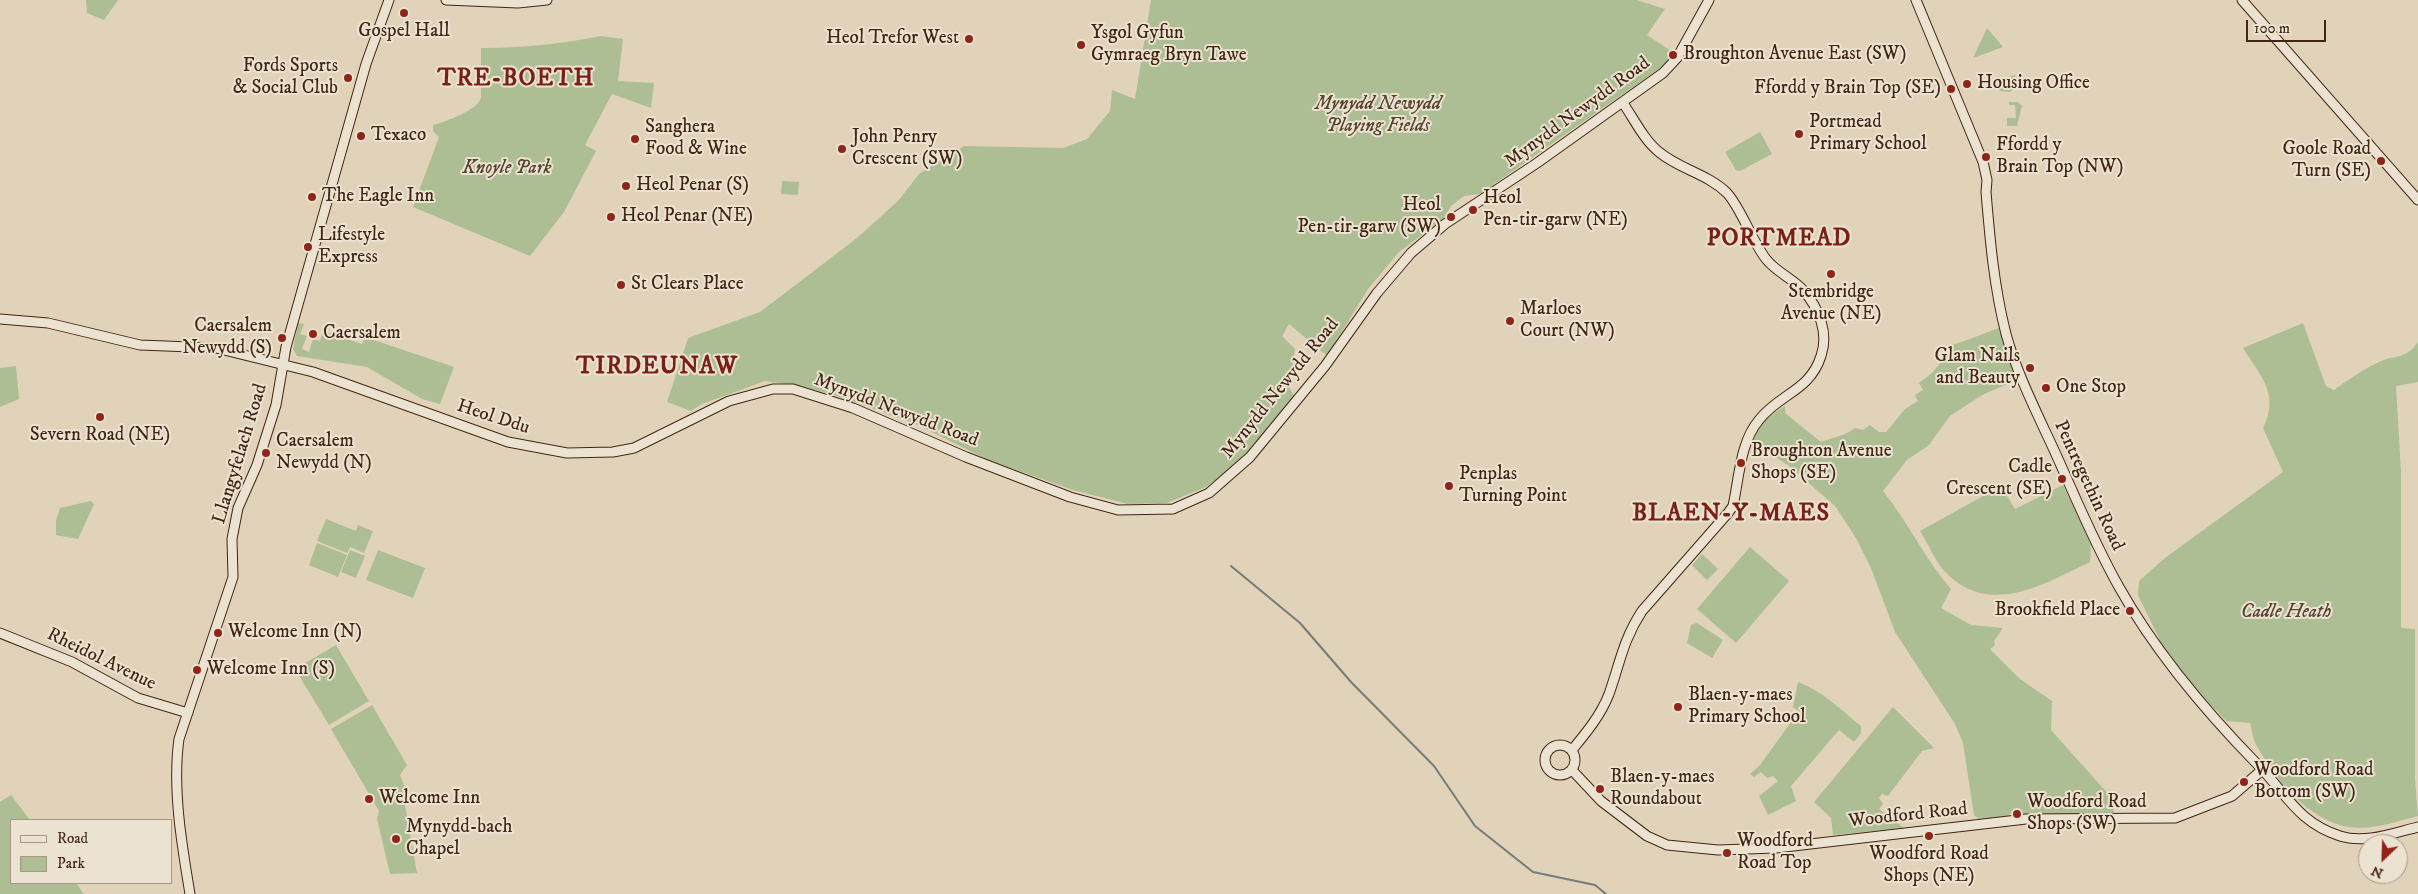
<!DOCTYPE html>
<html>
<head>
<meta charset="utf-8">
<style>
	body { margin:0 }
	#map { position:relative; width:2418px; height:894px; overflow:hidden; background:#e1d3ba; font-family:"IM FELL DW Pica",serif }
	canvas { display:block }
	.legend { position:absolute; left:10px; top:819px; width:162px; height:65px; box-sizing:border-box; background:#ece2d2; border:1px solid #a89785; margin:0; padding:6px 9px; list-style:none; font-size:15px; color:#422612 }
	.legend li { display:flex; align-items:center; gap:10px; height:25px }
	.legend b { width:25px; border:1px solid #a89785 }
	.north { position:absolute; left:2358px; top:834px; width:50px; height:50px; box-sizing:border-box; background:#ece2d2; border:1px solid #a89785; border-radius:50%; rotate:204deg; font-size:14px; font-weight:700; line-height:20px; text-align:center; color:#422612 }
	.north::after { content:''; display:block; margin:auto; width:18px; height:22px; background:#8f2418; clip-path:polygon(50% 0,100% 100%,50% 72%,0 100%) }
	.scale { position:absolute; left:2246px; top:20px; width:80px; height:22px; box-sizing:border-box; border:2px solid #422612; border-top:0; padding-left:6px; font-size:15px; line-height:18px; white-space:nowrap; color:#422612; -webkit-text-stroke:4px #ece2d2; paint-order:stroke }
</style>
</head>
<body>
<div id="map">
<canvas width="2418" height="894"></canvas>
<ul class="legend">
<li><b style="height:6px;background:#ece2d2"></b>Road</li>
<li><b style="height:14px;background:#adbe94"></b>Park</li>
</ul>
<div class="north">N</div>
<div class="scale">100 m</div>
</div>
<script>
const context = document.querySelector('canvas').getContext('2d');
context.lineJoin = 'round';
function fill(path, color) { context.fillStyle = color; context.fill(path, 'evenodd'); }
function stroke(path, color, width, dash) { context.strokeStyle = color; context.lineWidth = width; context.lineCap = dash ? 'butt' : 'round'; context.setLineDash(dash || []); context.stroke(path); }
function drawText(font, color, halo, rows, align = 'center') {
  context.font = font + ' "IM FELL DW Pica",serif'; context.lineWidth = 4; context.setLineDash([]); context.textBaseline = 'middle'; context.strokeStyle = halo; context.fillStyle = color; for (const [text, x, y, turn = 0] of rows) {
    context.save(); context.translate(x, y); context.rotate((+turn || 0) * Math.PI / 180); context.textAlign = isNaN(turn) ? turn : align; if (halo) context.strokeText(text, 0, 0); context.fillText(text, 0, 0); context.restore();
  }
}
const green = new Path2D(`
	M86,0H118L104,20L87,13Z
	M1151,0H1637L1665,9L1647,35L1674,53L1663,66L1480,194L1464,196L1451,206L1443,219L1399,252L1368,289L1327,356L1289,324L1282,336L1295,349L1290,389L1295,397L1243,459L1206,487L1167,503L1128,504L1073,490L988,460L920,426L847,399L801,386L765,381L702,404L691,411L667,402L688,338L760,312L857,238L898,201L919,174L964,146L1063,148L1087,139L1110,111L1112,90L1135,99Z
	M1987,28L2003,47L1973,58Z
	M601,36L623,39L618,81L654,83L651,108L612,94L585,145L596,151L564,212L530,256L413,207L439,137L433,131V125C447,121 476,111 481,98V48C522,48 561,44 601,36Z
	M2015,75V88L2010,92L2000,91L1996,81Z
	M2009,102H2018L2022,106L2017,126H2007V118H2016L2015,105H2009Z
	M1760,132L1772,154L1740,171L1736,170L1725,152Z
	M782,181L799,182L798,195L781,194Z
	M298,323L304,324L300,334L307,336L302,349L309,352L313,339L320,341L323,331L362,344L365,337L454,367L440,404L422,399L367,367L297,356L293,349Z
	M2303,323L2326,386L2334,390C2348,380 2362,370 2377,363C2394,354 2405,361 2418,342V382L2396,386L2401,472V628L2415,629V779L2418,816C2399,821 2378,828 2358,828C2315,827 2278,784 2258,748C2253,741 2252,731 2250,723L2226,721L2191,684L2165,651L2138,595L2139,581L2165,558L2283,472L2263,428C2280,394 2261,377 2243,348Z
	M1999,328L2017,380L1982,395L1950,416L1929,445L1907,460L1883,491C1908,522 1925,559 1951,589L1941,608L1971,625L2003,628L1994,641L1995,645L1990,649L2020,679L2052,701L2051,730L2111,797L2114,812L2110,816L2029,815L2015,811L2005,817L1979,819L1974,815L1963,743L1955,724L1895,632L1871,568L1856,538L1835,506L1788,465L1753,443C1757,425 1770,416 1785,406V413L1821,442C1834,437 1845,436 1855,428L1863,430L1870,425L1879,432H1886L1905,409L1918,401L1915,395L1923,390L1919,383L1932,373L1946,356L1944,346C1959,345 1983,333 1999,328Z
	M16,366L19,399L0,407V368Z
	M2063,485L2091,544L2090,562C2042,585 1985,620 1941,567C1933,556 1927,542 1920,531L2001,486L2015,509Z
	M91,501L94,504L78,539L56,535V520L60,508Z
	M326,519L356,531L358,525L373,531L364,553L350,547L347,553L317,541Z
	M317,543L347,555L338,577L309,565Z
	M1750,547L1789,581L1736,643L1697,609Z
	M350,550L365,556L356,578L341,572Z
	M378,550L425,568L413,598L366,580Z
	M1702,554L1718,569L1707,580L1692,565Z
	M1697,623L1723,640L1712,658L1687,643L1691,625Z
	M336,645L369,701L329,725L295,669Z
	M1798,682C1823,691 1841,710 1861,726V733L1854,742L1839,730L1791,786L1796,801L1768,815L1759,796L1778,781L1773,776L1767,778L1761,772L1754,777L1750,774L1760,765L1799,711L1793,707Z
	M372,705L407,765L400,775L407,793L405,805L417,873L390,874L377,819L379,811L331,729Z
	M1893,707L1934,748L1922,751L1888,796L1882,794L1879,798L1883,804L1879,809L1904,828L1833,835L1831,818L1814,802Z
	M11,795L30,820H11V883H76L84,894H0V802Z`);
const stream = new Path2D(`
	M1231,566L1300,623L1351,682L1434,766L1475,826L1533,872L1595,885L1606,894`);
const secondary = new Path2D(`
	M446,0L518,3L547,0
	M1916,0L1983,162L1987,180L1986,192C1990,240 1994,287 2006,334C2017,374 2037,413 2054,450C2075,496 2094,543 2119,587C2156,653 2207,713 2259,766C2287,795 2299,823 2340,836C2365,844 2393,833 2418,827
	M2242,0L2418,200
	M0,319L48,323L140,345L216,348L313,372L508,442L567,453L613,452L634,448L729,401L773,389H793L853,408L966,457L1070,497L1118,510L1173,509L1209,493L1250,457L1325,366L1377,293L1411,253L1445,224L1537,163L1663,73L1677,58L1709,0
	M0,633L72,662L138,698L188,713
	M1545 760a15 15 0 1 1 30 0a15 15 0 1 1-30 0Z
	M1572,750C1586,733 1601,715 1609,694C1620,663 1623,640 1642,611L1728,513L1733,506C1739,479 1740,442 1759,420C1779,394 1810,391 1821,356C1829,333 1819,308 1803,290C1792,278 1776,272 1766,259C1752,241 1741,208 1727,193C1708,174 1679,169 1659,152C1644,140 1634,119 1623,103
	M1572,770L1601,801L1647,836L1667,845L1718,850L1776,848L2026,819L2175,818L2232,796L2262,770
	M190,894C182,846 172,788 179,739L233,577L232,539L238,508L257,465L276,405L286,347L366,64L389,0`);
const markers = [
	[404,13,5,"#8f2418"],
	[969,39,5,"#8f2418"],
	[1081,45,5,"#8f2418"],
	[1673,55,5,"#8f2418"],
	[348,78,5,"#8f2418"],
	[1967,84,5,"#8f2418"],
	[1951,89,5,"#8f2418"],
	[1799,134,5,"#8f2418"],
	[361,136,5,"#8f2418"],
	[635,139,5,"#8f2418"],
	[842,149,5,"#8f2418"],
	[1986,157,5,"#8f2418"],
	[2381,161,5,"#8f2418"],
	[626,186,5,"#8f2418"],
	[312,197,5,"#8f2418"],
	[1473,210,5,"#8f2418"],
	[611,217,5,"#8f2418"],
	[1451,217,5,"#8f2418"],
	[308,247,5,"#8f2418"],
	[1831,274,5,"#8f2418"],
	[621,285,5,"#8f2418"],
	[1510,321,5,"#8f2418"],
	[313,334,5,"#8f2418"],
	[282,338,5,"#8f2418"],
	[2030,368,5,"#8f2418"],
	[2046,388,5,"#8f2418"],
	[100,417,5,"#8f2418"],
	[266,453,5,"#8f2418"],
	[1741,463,5,"#8f2418"],
	[2062,479,5,"#8f2418"],
	[1449,486,5,"#8f2418"],
	[2130,611,5,"#8f2418"],
	[218,633,5,"#8f2418"],
	[197,670,5,"#8f2418"],
	[1678,707,5,"#8f2418"],
	[2244,782,5,"#8f2418"],
	[1600,789,5,"#8f2418"],
	[369,799,5,"#8f2418"],
	[2017,814,5,"#8f2418"],
	[1929,836,5,"#8f2418"],
	[396,839,5,"#8f2418"],
	[1727,853,5,"#8f2418"]
];
const poiNames = [
	["Gospel Hall",404,32,"center"],
	["Ysgol Gyfun",1091,34],
	["Gymraeg Bryn Tawe",1091,56],
	["Heol Trefor West",959,39,"right"],
	["Broughton Avenue East (SW)",1683,55],
	["Fords Sports",338,67,"right"],
	["& Social Club",338,89,"right"],
	["Housing Office",1977,84],
	["Ffordd y Brain Top (SE)",1941,89,"right"],
	["Portmead",1809,123],
	["Primary School",1809,145],
	["Sanghera",645,128],
	["Food & Wine",645,150],
	["Texaco",371,136],
	["John Penry",852,138],
	["Crescent (SW)",852,160],
	["Ffordd y",1996,146],
	["Brain Top (NW)",1996,168],
	["Goole Road",2371,150,"right"],
	["Turn (SE)",2371,172,"right"],
	["Heol Penar (S)",636,186],
	["The Eagle Inn",322,197],
	["Heol",1483,199],
	["Pen-tir-garw (NE)",1483,221],
	["Heol",1441,206,"right"],
	["Pen-tir-garw (SW)",1441,228,"right"],
	["Heol Penar (NE)",621,217],
	["Lifestyle",318,236],
	["Express",318,258],
	["St Clears Place",631,285],
	["Stembridge",1831,293,"center"],
	["Avenue (NE)",1831,315,"center"],
	["Marloes",1520,310],
	["Court (NW)",1520,332],
	["Caersalem",272,327,"right"],
	["Newydd (S)",272,349,"right"],
	["Caersalem",323,334],
	["Glam Nails",2020,357,"right"],
	["and Beauty",2020,379,"right"],
	["One Stop",2056,388],
	["Severn Road (NE)",100,436,"center"],
	["Caersalem",276,442],
	["Newydd (N)",276,464],
	["Broughton Avenue",1751,452],
	["Shops (SE)",1751,474],
	["Cadle",2052,468,"right"],
	["Crescent (SE)",2052,490,"right"],
	["Penplas",1459,475],
	["Turning Point",1459,497],
	["Brookfield Place",2120,611,"right"],
	["Welcome Inn (N)",228,633],
	["Welcome Inn (S)",207,670],
	["Blaen-y-maes",1688,696],
	["Primary School",1688,718],
	["Woodford Road",2254,771],
	["Bottom (SW)",2254,793],
	["Blaen-y-maes",1610,778],
	["Roundabout",1610,800],
	["Welcome Inn",379,799],
	["Woodford Road",2027,803],
	["Shops (SW)",2027,825],
	["Mynydd-bach",406,828],
	["Chapel",406,850],
	["Woodford",1737,842],
	["Road Top",1737,864],
	["Woodford Road",1929,855,"center"],
	["Shops (NE)",1929,877,"center"]
];
const parkNames = [
	["Mynydd Newydd",1378,105],
	["Playing Fields",1378,127],
	["Knoyle Park",507,169],
	["Cadle Heath",2286,613]
];
const streetNames = [
	["Mynydd Newydd Road",1578,113,-36],
	["Mynydd Newydd Road",1281,389,-51],
	["Mynydd Newydd Road",896,411,21],
	["Heol Ddu",493,418,18],
	["Llangyfelach Road",241,454,-73],
	["Pentregethin Road",2088,486,65],
	["Rheidol Avenue",101,660,26],
	["Woodford Road",1908,816,-6]
];
const districtNames = [
	["TRE-BOETH",516,80],
	["PORTMEAD",1779,240],
	["TIRDEUNAW",657,368],
	["BLAEN-Y-MAES",1731,515]
];
fill(green, '#adbe94');
stroke(stream, '#767c77', 2);
stroke(secondary, '#422612', 11);
stroke(secondary, '#ece2d2', 9);
for (const [x, y, r, color] of markers) { const dot = new Path2D(); dot.arc(x, y, r, 0, 2 * Math.PI); context.fillStyle = color; context.fill(dot); stroke(dot, '#ece2d2', 2); }
drawText('19px', '#422612', '#ece2d2', poiNames, 'left');
drawText('italic 19px', '#57442c', '#ece2d2', parkNames);
drawText('19px', '#422612', '#ece2d2', streetNames);
context.letterSpacing = '1px';
drawText('bold 24px', '#7a1f14', '#ece2d2', districtNames);
context.letterSpacing = '0px';
</script>
</body>
</html>
